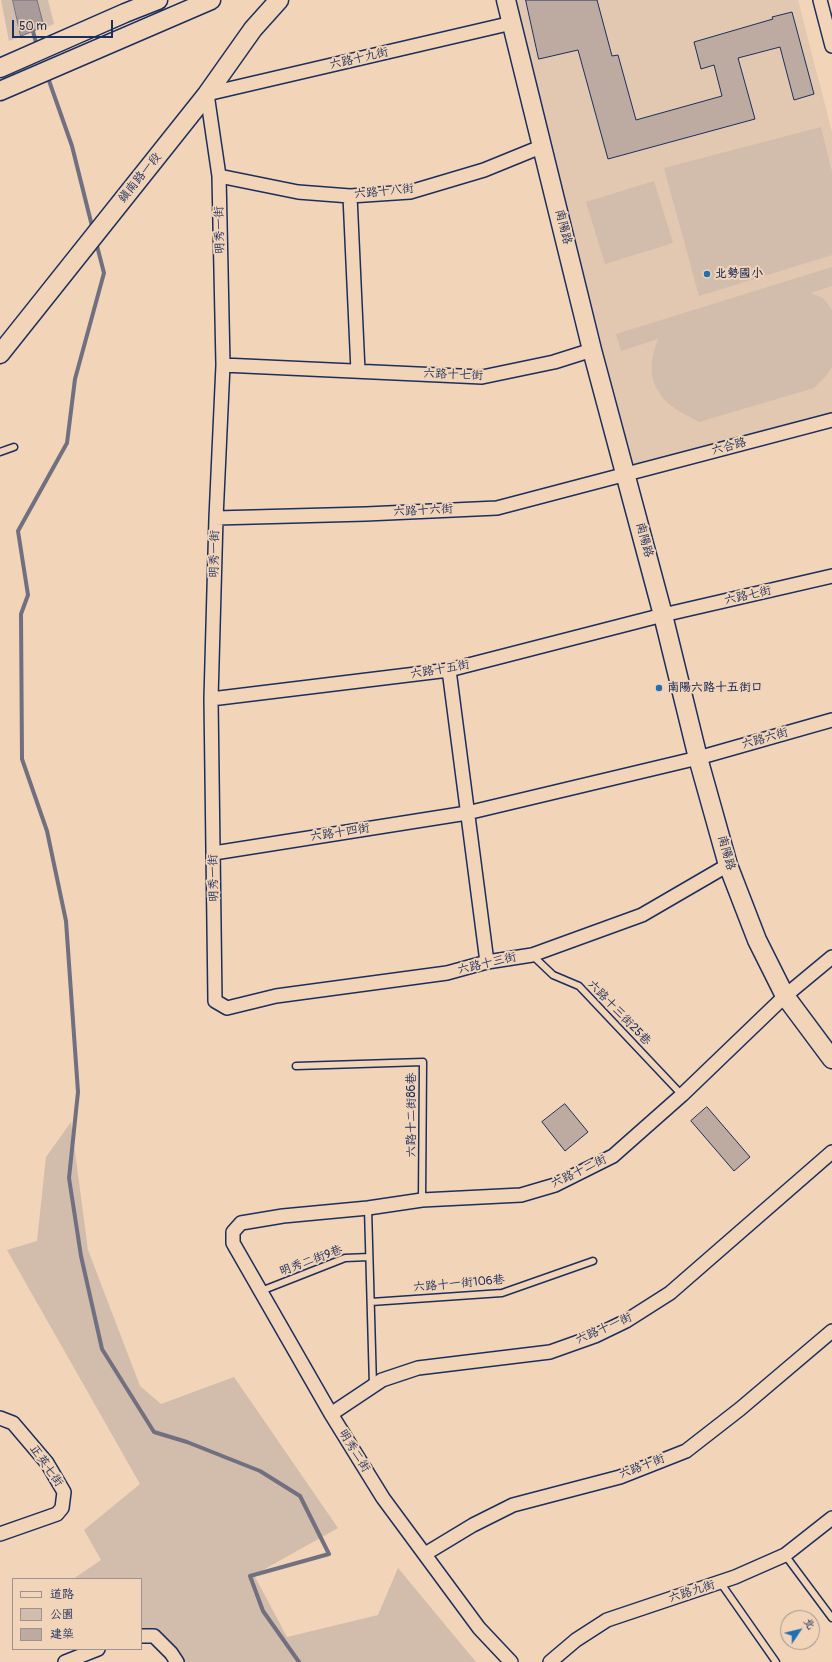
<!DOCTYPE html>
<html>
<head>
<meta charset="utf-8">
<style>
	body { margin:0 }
	#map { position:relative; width:832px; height:1662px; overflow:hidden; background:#f2d4b8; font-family:Pangolin,"LXGW WenKai TC",sans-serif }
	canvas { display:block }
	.legend { position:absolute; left:12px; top:1578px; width:130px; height:72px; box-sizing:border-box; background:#f2d4b8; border:1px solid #9c9294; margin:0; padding:5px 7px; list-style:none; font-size:12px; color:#1b2f5e }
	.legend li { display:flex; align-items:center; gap:8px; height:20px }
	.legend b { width:20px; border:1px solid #9c9294 }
	.north { position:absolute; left:780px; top:1610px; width:40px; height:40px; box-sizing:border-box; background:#f2d4b8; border:1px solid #9c9294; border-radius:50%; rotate:55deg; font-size:11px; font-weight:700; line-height:16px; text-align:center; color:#1b2f5e }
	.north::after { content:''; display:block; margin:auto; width:14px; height:18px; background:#1f6fb2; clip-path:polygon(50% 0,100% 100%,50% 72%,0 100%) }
	.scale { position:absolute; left:12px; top:20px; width:101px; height:18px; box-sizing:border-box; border:2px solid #1b2f5e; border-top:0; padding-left:5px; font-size:12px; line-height:14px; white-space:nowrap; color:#1b2f5e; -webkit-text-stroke:3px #f2d4b8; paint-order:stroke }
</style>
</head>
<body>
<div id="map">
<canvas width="832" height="1662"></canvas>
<ul class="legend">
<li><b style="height:5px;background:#f2d4b8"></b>道路</li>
<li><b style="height:11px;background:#d2bcab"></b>公園</li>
<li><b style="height:11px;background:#bdaba2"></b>建築</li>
</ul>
<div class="north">北</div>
<div class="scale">50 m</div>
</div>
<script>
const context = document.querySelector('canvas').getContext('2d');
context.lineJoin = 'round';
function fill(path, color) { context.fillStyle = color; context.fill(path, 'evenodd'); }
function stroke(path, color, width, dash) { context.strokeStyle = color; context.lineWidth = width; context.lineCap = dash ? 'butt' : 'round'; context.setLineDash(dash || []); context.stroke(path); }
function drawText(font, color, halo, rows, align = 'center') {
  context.font = font + ' Pangolin,"LXGW WenKai TC",sans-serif'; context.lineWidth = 4; context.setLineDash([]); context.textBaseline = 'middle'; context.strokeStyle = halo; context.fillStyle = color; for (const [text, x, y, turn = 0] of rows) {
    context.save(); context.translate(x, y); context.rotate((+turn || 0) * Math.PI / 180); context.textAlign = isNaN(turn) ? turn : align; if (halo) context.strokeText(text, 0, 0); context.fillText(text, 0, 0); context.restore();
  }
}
const built = new Path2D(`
	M510,0H798L832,132V415L631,465Z`);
const green = new Path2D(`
	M1,0H48L54,24L9,41Z
	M821,127L832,172V255L699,296L664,168Z
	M654,181L673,243L605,264L586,202Z
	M832,267V286L811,293L823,298L832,310V367L826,376L814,388L699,422C689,416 677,411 669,404C666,402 663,398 661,395C647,377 651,358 658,339L621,351L616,334Z
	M71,1122L88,1250L140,1386L161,1404L234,1377L338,1528L254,1575L287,1637L378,1615L398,1568L476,1662H186L158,1631L141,1632V1579H73L101,1560L84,1530L140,1484L7,1250L37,1241L46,1157Z`);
const water = new Path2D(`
	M13,0H37L44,27L21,36Z`);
const stream = new Path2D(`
	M32,28L37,46
	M47,75L72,146L93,230
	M96,242L104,273L75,379L67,443L18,531L28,595L21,614L22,759L47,831L66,921L78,1092L69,1178L81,1256L102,1349L154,1432L187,1442L260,1471L300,1496L329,1554L250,1576L263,1611L299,1662`);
const building = new Path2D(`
	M526,0H597L612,56L618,55L636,120L722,96L714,65L701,69L694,42L773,19L772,17L792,12L814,94L794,100L780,47L738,58L755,119L608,159L578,50L539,59Z
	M565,1104L588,1132L565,1151L542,1122Z
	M707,1107L750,1157L734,1171L691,1121Z`);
const lane = new Path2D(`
	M0,452L14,447
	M532,955L553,975L579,986L682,1095
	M296,1066L423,1062L422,1200
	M368,1208L373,1386
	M261,1291L345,1258L369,1257
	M371,1302L502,1293L593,1261
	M785,1555L832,1618
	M720,1582L776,1662`);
const street = new Path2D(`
	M820,0L832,46
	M512,23L207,94L219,176L223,365L216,518L211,699L215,1001L227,1008L276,996L447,973L487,962L532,955L642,915L728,865
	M219,176L298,192L350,196L410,192L484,170L543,146
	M350,196L358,371
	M223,365L482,377L554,362L592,350
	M216,518L366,514L497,508L832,420
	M449,670L487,962
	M211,699L449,670L663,615L832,576
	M214,853L467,813L698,758L832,720
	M331,1414L382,1380L418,1368L550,1352L595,1336L626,1321L670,1293L832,1152
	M0,1418L13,1423L47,1463L64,1492L62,1508L57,1514L0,1534
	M425,1554L473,1525L513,1505L620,1477L686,1451L740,1409L832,1331
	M141,1636H154L171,1653L177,1662
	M65,1662L98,1649
	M511,1662L479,1628L383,1498L331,1414L233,1243V1232L241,1223L283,1216L368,1208L422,1200L521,1195L555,1185L613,1156L682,1095L785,996L832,957
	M550,1662L576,1640L607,1620L735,1577L785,1555L832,1518`);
const secondary = new Path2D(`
	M506,0L592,350L663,615L698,758L728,865L757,940L785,996L832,1059
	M0,68L125,13L158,0
	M0,91L211,0
	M0,354L207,94L253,29L279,0`);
const markers = [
	[707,274,4,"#1f6fb2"],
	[659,688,4,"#1f6fb2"]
];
const streetNames = [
	["六路十九街",359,59,-13],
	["鎮南路一段",140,178,-51],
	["六路十八街",384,192,-6],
	["南陽路",563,227,76],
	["明秀一街",220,230,-91],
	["六路十七街",453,375,2],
	["六合路",729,447,-15],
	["六路十六街",423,511,-3],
	["南陽路",644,540,75],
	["明秀一街",215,554,-89],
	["六路七街",748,596,-13],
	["六路十五街",440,670,-10],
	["六路六街",765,739,-16],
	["六路十四街",340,833,-9],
	["南陽路",726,853,74],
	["明秀一街",214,878,-91],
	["六路十三街",487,964,-13],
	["六路十三街25巷",619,1013,46],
	["六路十二街86巷",412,1115,-90],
	["六路十二街",579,1172,-26],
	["明秀二街9巷",311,1261,-20],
	["六路十一街106巷",459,1284,-5],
	["六路十一街",604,1329,-24],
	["明秀二街",354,1451,58],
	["正英七街",46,1466,55],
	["六路十街",642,1467,-21],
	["六路九街",692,1592,-18]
];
const poiNames = [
	["北勢國小",715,274],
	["南陽六路十五街口",667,688]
];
fill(built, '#e2c8b1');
fill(green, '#d2bcab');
fill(water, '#a99b99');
stroke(water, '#707081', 1);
stroke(stream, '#707081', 4);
fill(building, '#bdaba2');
stroke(building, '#1b2f5e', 1);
stroke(lane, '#1b2f5e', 9);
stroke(street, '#1b2f5e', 16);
stroke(secondary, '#1b2f5e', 21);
stroke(lane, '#f2d4b8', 6);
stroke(street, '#f2d4b8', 13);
stroke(secondary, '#f2d4b8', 18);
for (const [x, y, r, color] of markers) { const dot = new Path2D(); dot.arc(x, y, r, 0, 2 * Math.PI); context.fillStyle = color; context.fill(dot); stroke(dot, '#f2d4b8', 1.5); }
drawText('12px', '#1b2f5e', '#f2d4b8', streetNames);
drawText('bold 12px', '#1b2f5e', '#f2d4b8', poiNames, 'left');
</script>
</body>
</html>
